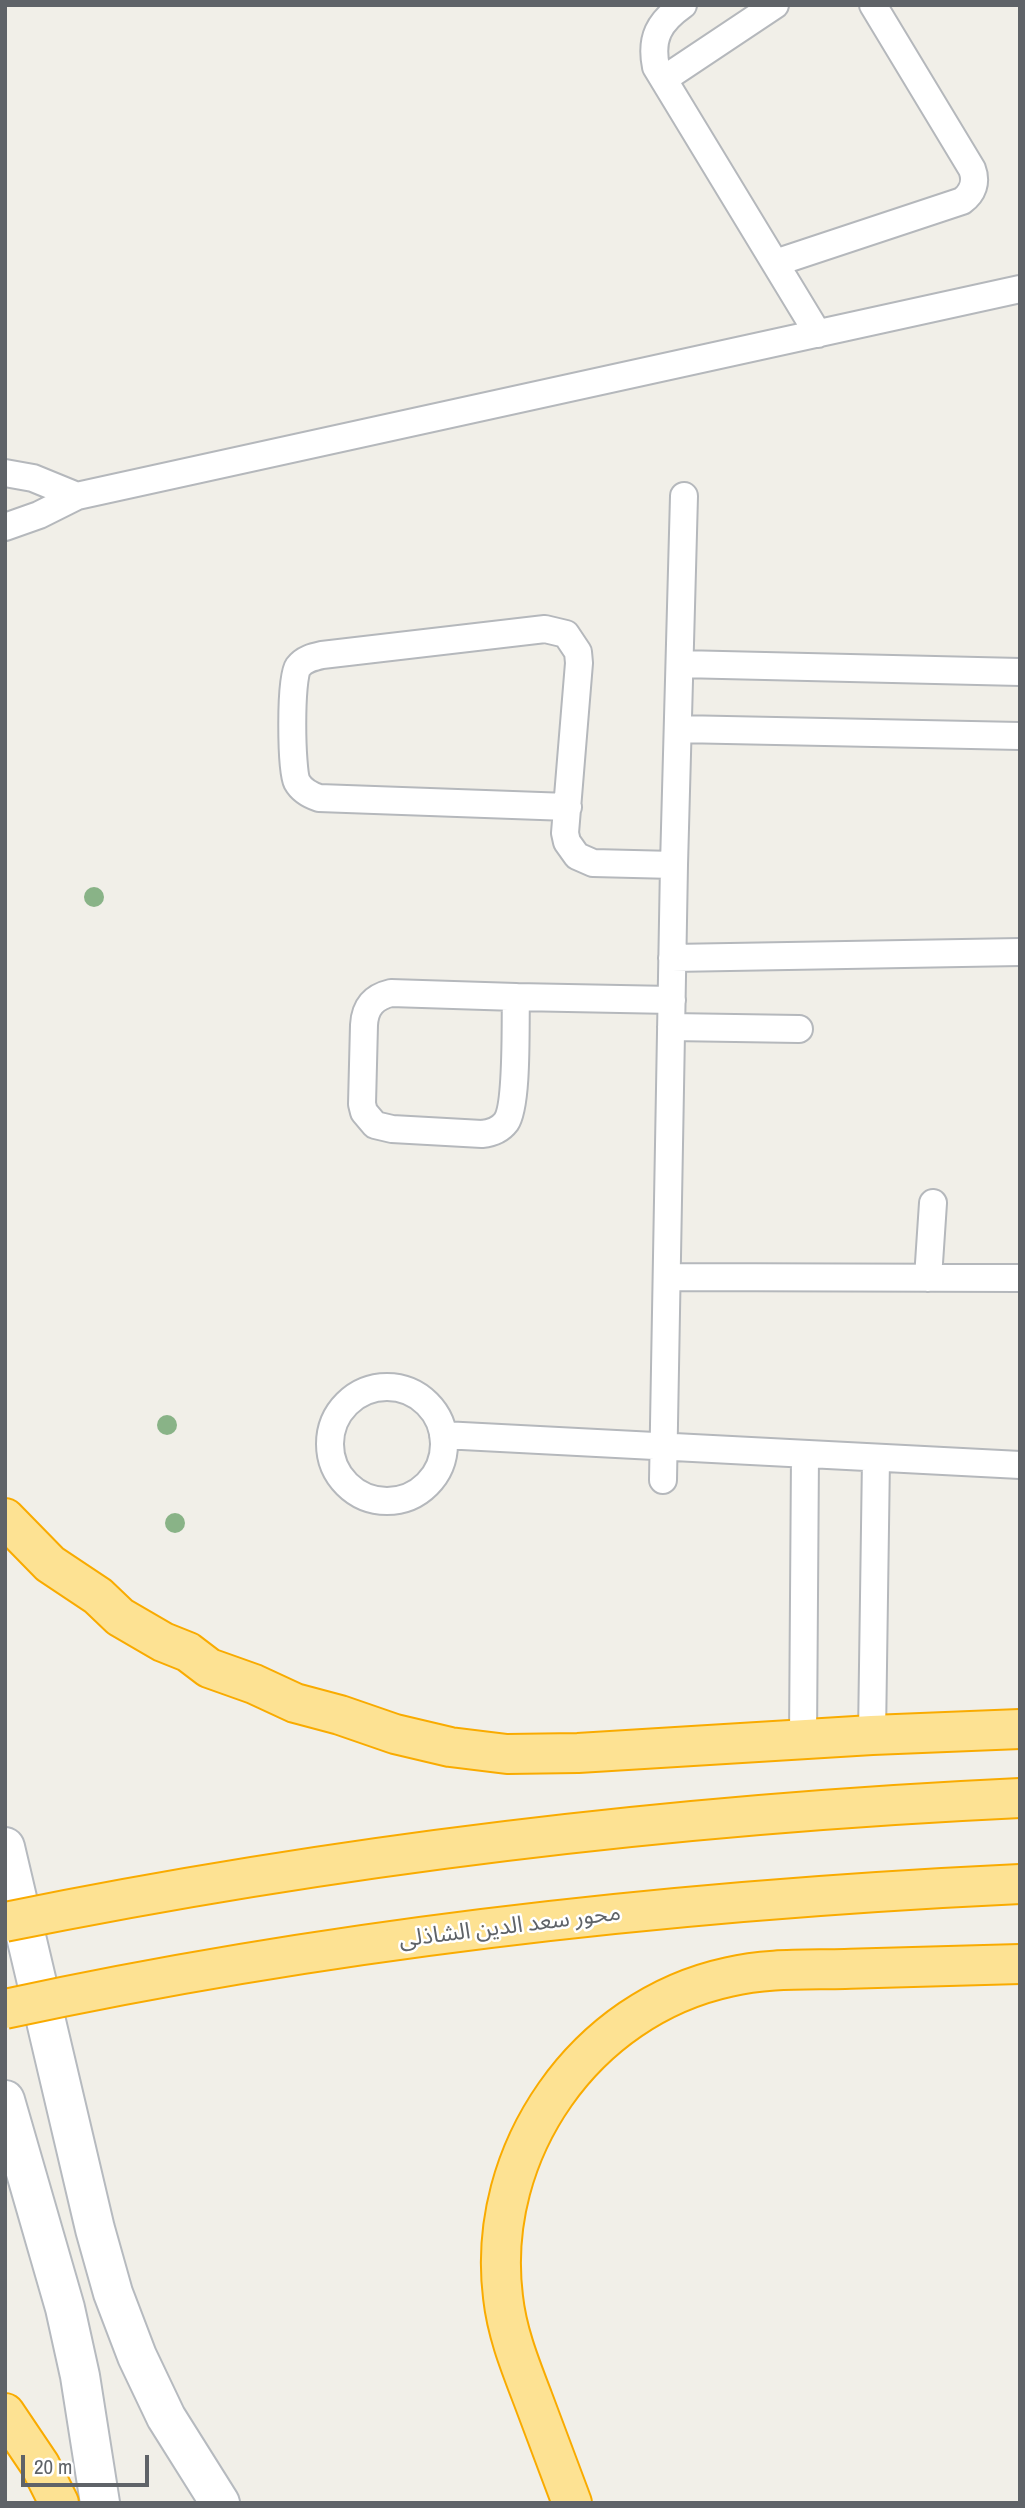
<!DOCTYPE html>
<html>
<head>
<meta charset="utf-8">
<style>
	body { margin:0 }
	#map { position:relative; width:1025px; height:2508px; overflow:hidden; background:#f1efe8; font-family:"Archivo Narrow",sans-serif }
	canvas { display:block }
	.frame { position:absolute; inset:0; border:7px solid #5f6368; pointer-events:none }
	.scale { position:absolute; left:21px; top:2455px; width:128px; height:32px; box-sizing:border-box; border:4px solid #5f6368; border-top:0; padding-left:9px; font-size:21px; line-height:24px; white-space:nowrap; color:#5f6368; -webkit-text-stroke:5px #fff; paint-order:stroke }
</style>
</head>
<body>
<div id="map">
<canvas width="1025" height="2508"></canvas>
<div class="frame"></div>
<div class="scale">20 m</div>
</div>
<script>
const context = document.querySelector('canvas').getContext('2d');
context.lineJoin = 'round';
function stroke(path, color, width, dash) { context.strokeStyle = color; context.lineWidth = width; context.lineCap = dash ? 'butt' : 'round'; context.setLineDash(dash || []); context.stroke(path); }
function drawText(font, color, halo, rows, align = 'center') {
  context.font = font + ' "Archivo Narrow","Noto Sans Arabic",sans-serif'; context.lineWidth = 5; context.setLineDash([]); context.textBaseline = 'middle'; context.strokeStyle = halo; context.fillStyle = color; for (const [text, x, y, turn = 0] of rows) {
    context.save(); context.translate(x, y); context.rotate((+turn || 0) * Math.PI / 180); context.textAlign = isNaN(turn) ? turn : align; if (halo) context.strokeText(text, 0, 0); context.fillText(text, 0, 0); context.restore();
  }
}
const lane = new Path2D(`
	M683,5C659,22 650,38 656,67L818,334
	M664,79L775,5
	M775,263L962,201C973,193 977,182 972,169L873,5
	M5,473L33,478L77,496
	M5,527L39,515L77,496L1020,289
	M680,664L1020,672
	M678,729L1020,736
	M568,807L319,798C310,795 302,791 297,782C291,770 290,678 298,667C304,659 313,657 322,655L545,629L566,634L578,652L579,663L565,833L567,842L577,856L593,863L674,865
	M672,958L1020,952
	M516,997L391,993C374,997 365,1007 364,1025L362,1104L364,1112L375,1125L392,1129L482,1134C492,1133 500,1130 506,1122C518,1105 515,1021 516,997L672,1000
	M671,1027L799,1029
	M667,1277L1020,1278
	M928,1278L933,1203
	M330 1444a57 57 0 1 1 114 0a57 57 0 1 1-114 0Z
	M443,1435L1020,1465
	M663,1480L674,865L684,496
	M872,1735L876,1458
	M803,1739L805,1454`);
const secondary = new Path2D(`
	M5,1847L95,2229L113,2293L137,2356L166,2417L220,2503
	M5,2100L65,2308L80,2376L100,2503`);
const highway = new Path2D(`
	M5,1518L50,1564L98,1596L120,1617L163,1642L188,1652L209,1668L254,1684L295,1703L340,1715L395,1734L450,1747L507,1754L578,1753L872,1735L1020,1729
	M5,2413L40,2465L59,2503
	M572,2503C559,2468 546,2433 533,2399C520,2365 507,2333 503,2297C485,2152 585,2008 729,1977C767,1968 806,1970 845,1969C903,1967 961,1966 1020,1964`);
const highwayBridge = new Path2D(`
	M5,1922C340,1854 679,1814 1020,1798
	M5,2009C338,1937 680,1900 1020,1884`);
const trees = [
	[94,897],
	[167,1425],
	[175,1523]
];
const streetNames = [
	["محور سعد الدين الشاذلى",510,1927,-7]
];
stroke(lane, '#b5b8bc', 30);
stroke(secondary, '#b6babf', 42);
stroke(highway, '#f9ab00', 42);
stroke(lane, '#fff', 26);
stroke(secondary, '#fff', 38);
stroke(highway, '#fde293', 38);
stroke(highwayBridge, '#f9ab00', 42, []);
stroke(highwayBridge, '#fde293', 38);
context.fillStyle = '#89b387';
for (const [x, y] of trees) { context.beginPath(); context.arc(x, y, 10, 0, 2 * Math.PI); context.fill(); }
drawText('23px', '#5f6368', '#fff', streetNames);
</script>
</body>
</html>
